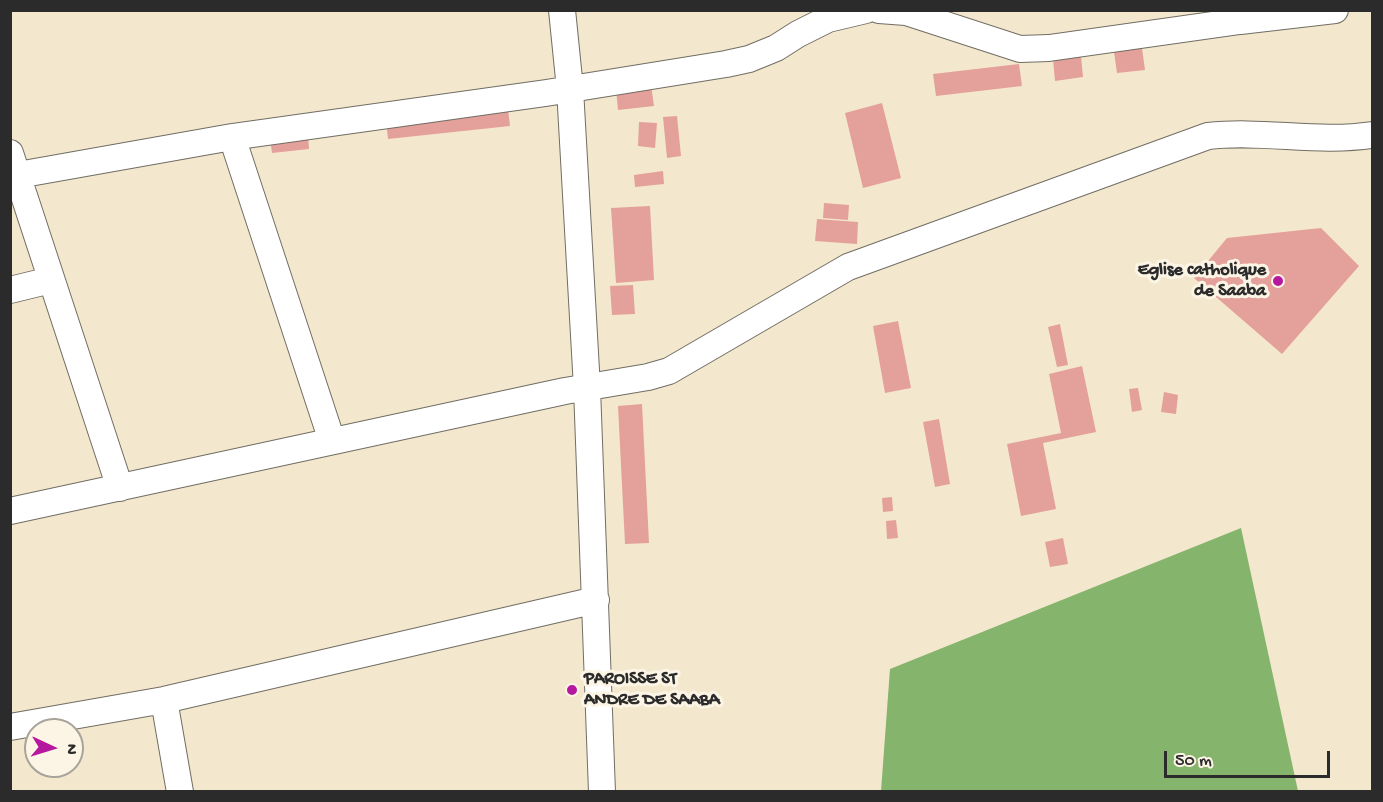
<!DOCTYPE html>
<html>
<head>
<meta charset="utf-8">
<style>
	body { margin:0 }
	#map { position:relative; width:1383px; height:802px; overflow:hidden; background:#f3e8cd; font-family:"Gochi Hand",sans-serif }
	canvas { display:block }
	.frame { position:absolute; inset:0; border:12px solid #2b2b2b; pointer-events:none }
	.north { position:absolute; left:24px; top:718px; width:60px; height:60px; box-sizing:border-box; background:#fcf5e5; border:2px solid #a8a49b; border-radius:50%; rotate:94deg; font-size:16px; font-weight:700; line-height:24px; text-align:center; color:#2b2b2b }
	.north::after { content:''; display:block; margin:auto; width:21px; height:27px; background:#b5179e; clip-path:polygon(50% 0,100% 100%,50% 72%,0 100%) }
	.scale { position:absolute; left:1164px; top:751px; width:166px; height:27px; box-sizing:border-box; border:3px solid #2b2b2b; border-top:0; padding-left:8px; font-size:18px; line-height:21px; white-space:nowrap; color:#2b2b2b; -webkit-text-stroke:4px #fcf5e5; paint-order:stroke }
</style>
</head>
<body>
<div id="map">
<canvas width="1383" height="802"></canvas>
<div class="frame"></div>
<div class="north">N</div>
<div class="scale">50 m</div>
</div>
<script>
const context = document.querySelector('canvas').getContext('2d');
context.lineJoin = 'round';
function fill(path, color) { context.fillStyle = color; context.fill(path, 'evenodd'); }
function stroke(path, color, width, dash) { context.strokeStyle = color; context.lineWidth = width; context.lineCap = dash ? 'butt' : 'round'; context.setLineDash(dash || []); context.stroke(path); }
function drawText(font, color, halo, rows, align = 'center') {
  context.font = font + ' "Gochi Hand",sans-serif'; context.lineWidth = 6; context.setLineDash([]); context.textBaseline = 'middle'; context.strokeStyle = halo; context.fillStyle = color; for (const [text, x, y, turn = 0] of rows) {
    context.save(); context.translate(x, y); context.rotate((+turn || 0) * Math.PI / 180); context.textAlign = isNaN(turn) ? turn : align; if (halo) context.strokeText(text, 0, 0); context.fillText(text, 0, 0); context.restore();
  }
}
const forest = new Path2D(`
	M1241,528L1298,791H881L890,669Z`);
const building = new Path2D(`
	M1142,48L1145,70L1117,73L1114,52Z
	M1081,56L1083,77L1055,81L1053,59Z
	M1019,64L1022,86L936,96L933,74Z
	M651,85L654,106L618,110L616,89Z
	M882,103L901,178L863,188L845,113Z
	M508,109L510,126L388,139L386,120Z
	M677,116L681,156L667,158L663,117Z
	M639,122L657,123L655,148L638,146Z
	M308,135L309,149L272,153L270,138Z
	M663,171L664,184L635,187L634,175Z
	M824,203L849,205L848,220L823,218Z
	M650,206L654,280L616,283L611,208Z
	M817,219L858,222L857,244L815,241Z
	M1321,228L1359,266L1282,354L1194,278L1227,238Z
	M633,285L635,314L612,315L610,286Z
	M898,321L911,388L885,393L873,326Z
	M1060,324L1068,365L1057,367L1048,327Z
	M1082,366L1096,432L1043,443L1056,509L1021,516L1007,444L1061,433L1049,374Z
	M1138,388L1142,410L1132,412L1129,389Z
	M1164,392L1178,395L1176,414L1161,412Z
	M642,404L649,543L625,544L618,406Z
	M939,419L950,484L935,487L923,422Z
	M892,497L893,511L883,512L882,498Z
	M896,520L898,538L887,539L886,521Z
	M1063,538L1068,564L1050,567L1045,542Z`);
const street = new Path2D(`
	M562,10L570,89L587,388L602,792
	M879,10L906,12L1020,49L1049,48L1240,21L1335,10
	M232,137L332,441
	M10,153L120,488
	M18,175L232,137L546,93L726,64L749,59L776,48L798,34L828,19L866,10
	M10,290L51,280
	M10,511L565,391L648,377L669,371L848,267L1208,136C1263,130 1318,143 1372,135
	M164,700L180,792
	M10,727L164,700L596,600`);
const markers = [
	[1278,281,6,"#b5179e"],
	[572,690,6,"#b5179e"]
];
const poiNames = [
	["Eglise catholique",1266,271],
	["de Saaba",1266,292],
	["PAROISSE ST",584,680,"left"],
	["ANDRE DE SAABA",584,701,"left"]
];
fill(forest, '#85b46d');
fill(building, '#e4a09a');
stroke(street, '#716d64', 28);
stroke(street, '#fff', 26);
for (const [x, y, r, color] of markers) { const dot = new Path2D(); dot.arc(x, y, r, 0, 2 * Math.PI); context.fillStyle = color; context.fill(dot); stroke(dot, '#fcf5e5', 2); }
drawText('bold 18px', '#2b2b2b', '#fcf5e5', poiNames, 'right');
</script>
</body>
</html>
